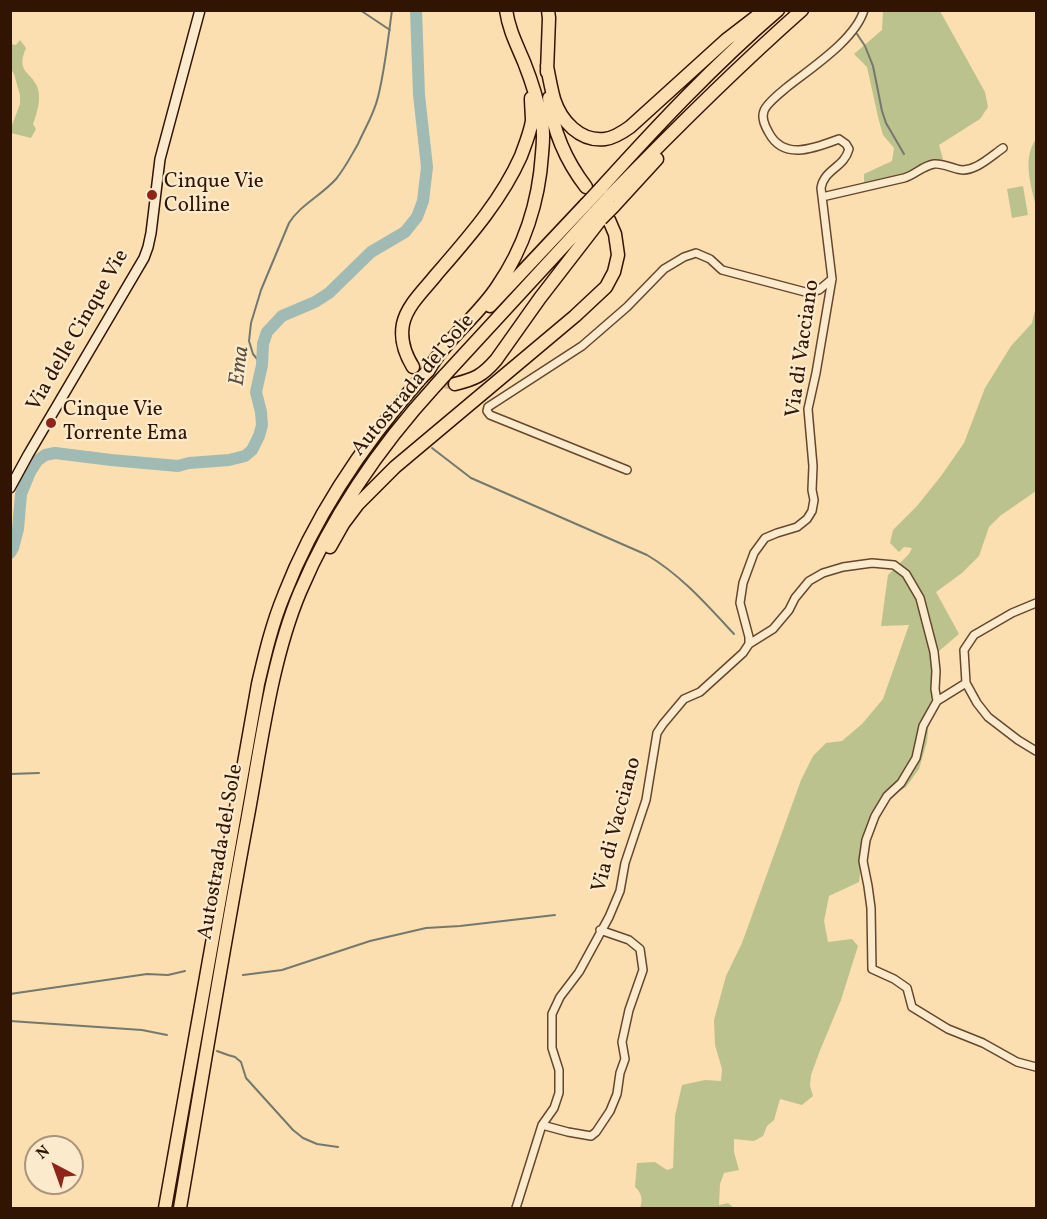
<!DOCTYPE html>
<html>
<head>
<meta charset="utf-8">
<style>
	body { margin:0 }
	#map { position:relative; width:1047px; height:1219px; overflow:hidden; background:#fbdfb0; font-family:Vollkorn,serif }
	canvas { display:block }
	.frame { position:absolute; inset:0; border:12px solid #321403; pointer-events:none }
	.north { position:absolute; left:24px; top:1135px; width:60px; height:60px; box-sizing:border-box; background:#fceacc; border:2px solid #ab947c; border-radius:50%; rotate:319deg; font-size:16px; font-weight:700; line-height:24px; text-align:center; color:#321403 }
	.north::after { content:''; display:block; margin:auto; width:21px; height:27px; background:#8f2418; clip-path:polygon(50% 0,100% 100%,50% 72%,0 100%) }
</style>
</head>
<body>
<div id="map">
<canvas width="1047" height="1219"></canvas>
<div class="frame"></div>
<div class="north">N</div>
</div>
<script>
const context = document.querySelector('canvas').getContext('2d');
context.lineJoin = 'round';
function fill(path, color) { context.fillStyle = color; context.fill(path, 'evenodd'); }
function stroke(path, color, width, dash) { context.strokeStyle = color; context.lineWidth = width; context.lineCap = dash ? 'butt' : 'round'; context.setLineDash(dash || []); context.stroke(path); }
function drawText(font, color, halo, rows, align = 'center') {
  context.font = font + ' Vollkorn,serif'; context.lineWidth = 4.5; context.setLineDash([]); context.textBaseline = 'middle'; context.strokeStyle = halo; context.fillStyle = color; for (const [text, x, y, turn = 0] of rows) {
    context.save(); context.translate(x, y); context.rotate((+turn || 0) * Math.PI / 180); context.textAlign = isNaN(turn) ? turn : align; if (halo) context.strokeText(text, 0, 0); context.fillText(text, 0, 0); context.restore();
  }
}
const green = new Path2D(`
	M883,11H940L985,92L988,107L980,119L939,145L943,159L919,165L911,172L864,183V174L892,161L894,148L883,135L878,117L867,67L854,54L882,30Z
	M20,40L26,48C16,72 29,70 37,86C42,98 37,113 33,124L36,129L31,138L11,133V128L20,104V95L14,74L11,69V44L16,45Z
	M1036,139V207C1031,185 1022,159 1036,139Z
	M1023,186L1028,215L1012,218L1007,189Z
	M1036,306V491L1000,516L989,527L979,556L962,573L936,592L959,634L932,657L933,692L930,708L927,742L919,769L906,787L889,798L863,846L859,882L829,896L824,921L828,942L852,939L858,946L841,1000L819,1053L811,1075L810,1086L813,1096L802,1105L780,1099L774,1120L767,1126L763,1136L754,1141L734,1139V1152L739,1170L724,1173L720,1184L719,1205L728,1203L734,1208H640C643,1200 642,1193 635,1187L637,1163L655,1162L667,1170L673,1168L675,1116L682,1085L705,1080L721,1081L722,1069L715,1045L714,1020L726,976L742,943L801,780L813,756L826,743L842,741L862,724L883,699L909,625L881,626L888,575L909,554L912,548L904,547L899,552L890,543L893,530L917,506L941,476L964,443L985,388L1011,346L1032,323Z`);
const stream = new Path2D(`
	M360,10L390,30
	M857,34L865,46L873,66L882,111L886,123L904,154
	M262,365L253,354L249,341L251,323L261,290L289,223C300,205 322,195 336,179C345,168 351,156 358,144C365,128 374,114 378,97C385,69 388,39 392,10
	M432,448L471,478L647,555C681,575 707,605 734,634
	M10,774L39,773
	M243,975L282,970L370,941L426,928L460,926L555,915
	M10,994L147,974L168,975L185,971
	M10,1021L142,1030L167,1035
	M217,1051L228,1055L235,1057L241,1062L246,1078L293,1130L303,1138L317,1144L338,1147`);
const river = new Path2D(`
	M10,553L13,548L18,529L21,494L30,472L37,461L45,455L55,453L111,460L178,466L189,463L229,460L245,456L252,450L259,436L262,425L261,412L256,392L262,365L263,344L267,332L282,316L315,302L329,293L371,252L405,232L417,217L423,201L427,167L419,95L416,10`);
const highwayTunnel = new Path2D(`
	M413,367C425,377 439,382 455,384`);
const street = new Path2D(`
	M822,197L904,178C915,175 922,166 934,164C941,163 949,167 957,169C973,174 990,157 1003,148
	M627,470L490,415L487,411L488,407L582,346L627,307L664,269L684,257L696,253L710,259L722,270L809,293L819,290L832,279
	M1036,603L1012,613L974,635L964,650L966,683L977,703L988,717L1018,740L1036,751
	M749,644V637L740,603L743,583L754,553L765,538L777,533L797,527L807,519L812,511L814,500L812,490L813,466L808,409L816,373L832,279L821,188C824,169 844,168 849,149L846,144L839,139C815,148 784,161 769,133C765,126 761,118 764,111C766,104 780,93 786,88C811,68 855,40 864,10
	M966,683L937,701L923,726L916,758L901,783L887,796L875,816L866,840L863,861L868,886L871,908L872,969L894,979L907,988L912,1007L948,1029L983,1043L1017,1062L1036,1067
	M542,1125L568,1132L591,1136L596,1132L610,1111L617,1094L620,1073L625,1059L622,1042L629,1010L643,970L640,949L629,940L600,930
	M516,1208L542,1125L554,1108L559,1093V1070L552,1048V1014L560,997L579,972L609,917L620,891L625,863L646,800L657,733L663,724L684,699L700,692L743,653L749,644L773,629L789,610L795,598L809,581L823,573L843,567L872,563L894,565L906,574L920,598L934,652L936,671L935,689L937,701`);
const secondary = new Path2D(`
	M10,488L28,455L144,258L148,247L151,233L160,159L200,10`);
const highway = new Path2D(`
	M547,66C549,77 551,88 554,99C561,121 580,142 605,139C614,138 623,132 630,127L726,40L765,10
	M547,72L549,18L548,10
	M549,98C553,131 566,161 586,187
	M600,189C656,127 714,65 778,10
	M609,197C671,133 734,70 802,10
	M613,207L657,159
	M490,306L586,204
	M413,367C405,354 400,339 403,324C407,305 425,289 436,275C468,238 501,201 521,156C525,145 530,133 532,121C532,114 531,105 531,98
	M428,371C446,339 477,317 497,287C524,248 539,201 542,154C543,144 544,133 542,123C538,101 532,82 524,62C516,43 509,30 506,10
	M444,376L596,211
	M455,384C475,379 482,376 496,360L540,298L601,219
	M330,547L343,524L358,504L395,467L575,316L606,287L614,272L618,255L615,234L609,220
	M165,1208L258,684C265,654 272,624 284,595C315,515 364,443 421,378
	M180,1208C202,1079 223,950 247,821C261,746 271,661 300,592C333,514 380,446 436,385`);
const highwayBridge = new Path2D(`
	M586,204L600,189
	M596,211L609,197
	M601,219L613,207
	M421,378L428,371
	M436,385L444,376`);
const markers = [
	[152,195,6,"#8f2418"],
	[51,423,6,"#8f2418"]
];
const poiNames = [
	["Cinque Vie",164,183],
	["Colline",164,207],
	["Cinque Vie",63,411],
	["Torrente Ema",63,435]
];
const streetNames = [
	["Via delle Cinque Vie",79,331,-60],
	["Via di Vacciano",804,349,-82],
	["Autostrada del Sole",414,386,-50],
	["Via di Vacciano",618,825,-75],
	["Autostrada del Sole",222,852,-80]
];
const waterNames = [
	["Ema",241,366,-83]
];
fill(green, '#bcc28d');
stroke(stream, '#74786d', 2);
stroke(river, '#a0bbb4', 12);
stroke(highwayTunnel, '#d3b68d', 12, [12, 6]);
stroke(street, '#64472e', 10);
stroke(secondary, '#321403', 12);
stroke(highway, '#321403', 15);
stroke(street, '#fceacc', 7);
stroke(secondary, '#fceacc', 9);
stroke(highway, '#fbdfb0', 12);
stroke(highwayBridge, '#321403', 15, []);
stroke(highwayBridge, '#fbdfb0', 12);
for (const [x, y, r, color] of markers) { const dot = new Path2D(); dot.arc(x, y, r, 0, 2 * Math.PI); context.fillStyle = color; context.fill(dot); stroke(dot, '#fceacc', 2); }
drawText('21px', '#321403', '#fceacc', poiNames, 'left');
drawText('21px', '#321403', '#fceacc', streetNames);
drawText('italic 22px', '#584e41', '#fceacc', waterNames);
</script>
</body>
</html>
